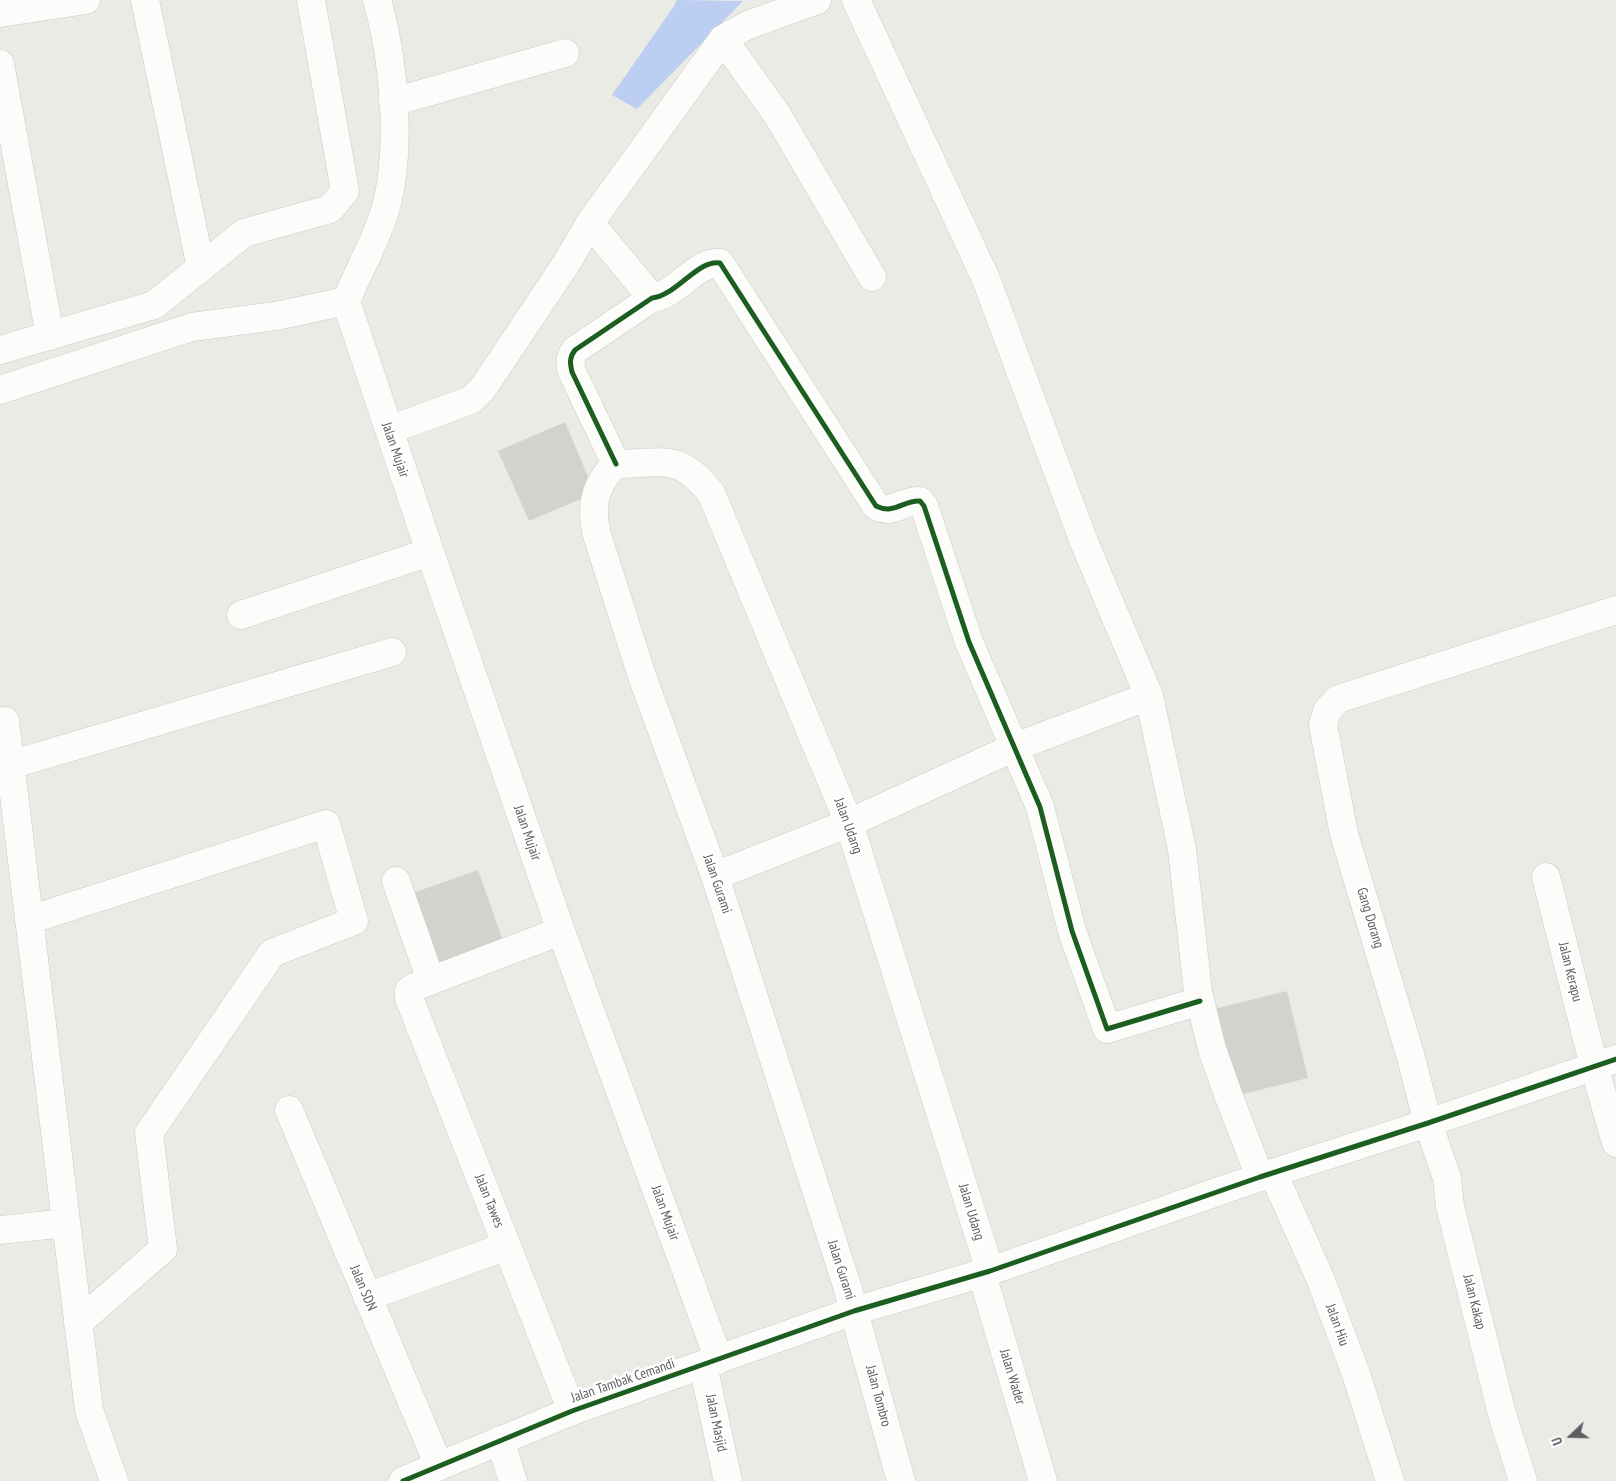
<!DOCTYPE html>
<html>
<head>
<meta charset="utf-8">
<style>
	body { margin:0 }
	#map { position:relative; width:1616px; height:1481px; overflow:hidden; background:#ebebe6; font-family:"PT Sans Narrow",sans-serif }
	canvas { display:block }
	.north { position:absolute; left:1546px; top:1411px; width:50px; height:50px; -webkit-text-stroke:4px #fff; paint-order:stroke; rotate:249deg; font-size:14px; font-weight:700; line-height:20px; text-align:center; color:#5c5d63 }
	.north::after { content:''; display:block; margin:auto; width:18px; height:22px; background:#5c5d63; clip-path:polygon(50% 0,100% 100%,50% 72%,0 100%) }
</style>
</head>
<body>
<div id="map">
<canvas width="1616" height="1481"></canvas>
<div class="north">U</div>
</div>
<script>
const context = document.querySelector('canvas').getContext('2d');
context.lineJoin = 'round';
function fill(path, color) { context.fillStyle = color; context.fill(path, 'evenodd'); }
function stroke(path, color, width, dash) { context.strokeStyle = color; context.lineWidth = width; context.lineCap = dash ? 'butt' : 'round'; context.setLineDash(dash || []); context.stroke(path); }
function drawText(font, color, halo, rows, align = 'center') {
  context.font = font + ' "PT Sans Narrow",sans-serif'; context.lineWidth = 5; context.setLineDash([]); context.textBaseline = 'middle'; context.strokeStyle = halo; context.fillStyle = color; for (const [text, x, y, turn = 0] of rows) {
    context.save(); context.translate(x, y); context.rotate((+turn || 0) * Math.PI / 180); context.textAlign = isNaN(turn) ? turn : align; if (halo) context.strokeText(text, 0, 0); context.fillText(text, 0, 0); context.restore();
  }
}
const water = new Path2D(`
	M677,0L743,1L637,109L612,95L674,6Z`);
const building = new Path2D(`
	M565,422L595,493L529,521L498,451Z
	M478,870L504,944L433,969L407,895Z
	M1287,991L1308,1078L1235,1096L1214,1009Z`);
const minor = new Path2D(`
	M145,0L201,268
	M856,0L986,279L1084,542L1149,696L1182,849L1198,992L1212,1049L1229,1097L1260,1177
	M0,13L86,0
	M723,39L778,116L872,277
	M0,64L50,336
	M393,102L565,53
	M590,223L652,298
	M346,301L430,552L561,931L719,1360
	M346,301C359,269 377,240 386,207C402,148 394,58 377,0
	M0,350L154,305L244,233L330,209L345,191L311,0
	M0,390L192,327L276,316L346,301
	M389,430L471,400L483,388L566,264L590,223L723,39L748,25L817,0
	M616,464L572,372C570,363 569,358 575,350L652,298C676,296 698,259 720,263L876,506C894,515 903,500 920,501L924,506L969,642L1040,807L1072,931L1107,1029L1200,1001
	M616,464C594,484 590,507 597,535L642,676L715,876L847,1286L901,1481
	M616,464C663,463 679,453 711,493L849,823L990,1271
	M241,615L430,552
	M0,722L5,721L89,1410L114,1481
	M10,765L392,652
	M715,876L849,823L1015,747L1149,696
	M1546,877L1594,1066L1616,1143
	M396,881L431,981
	M29,920L326,824L354,921L272,953L149,1133L163,1249L78,1323
	M561,931L414,987L409,991V998L572,1411
	M289,1110L439,1466
	M1273,1173L1320,1278L1356,1374L1390,1481
	M0,1230L66,1223
	M982,1274L1043,1481
	M367,1297L507,1246
	M703,1365L728,1481
	M500,1440L513,1481
	M1523,1481L1502,1414L1450,1206L1447,1178L1428,1123L1410,1054L1344,834L1323,725L1327,711L1338,699L1616,610`);
const tertiary = new Path2D(`
	M403,1481L572,1411L854,1311L990,1271L1260,1177L1428,1123L1616,1059`);
const cycleway = new Path2D(`
	M616,464L572,372C570,363 569,358 575,350L652,298C676,296 698,259 720,263L876,506C894,515 903,500 920,501L924,506L969,642L1040,807L1072,931L1107,1029L1200,1001
	M403,1481L572,1411L854,1311L990,1271L1260,1177L1428,1123L1616,1059`);
const streetNames = [
	["Jalan Mujair",395,450,71],
	["Jalan Udang",848,826,70],
	["Jalan Mujair",527,833,71],
	["Jalan Gurami",717,884,71],
	["Gang Dorang",1370,918,73],
	["Jalan Kerapu",1570,972,76],
	["Jalan Tawes",489,1201,68],
	["Jalan Udang",971,1212,73],
	["Jalan Mujair",665,1213,70],
	["Jalan Gurami",841,1270,72],
	["Jalan SDN",363,1288,67],
	["Jalan Kakap",1474,1302,76],
	["Jalan Hiu",1337,1325,70],
	["Jalan Wader",1012,1377,73],
	["Jalan Tambak Cemandi",623,1381,-19],
	["Jalan Tombro",878,1396,75],
	["Jalan Masjid",716,1423,78]
];
fill(water, '#bdcef3');
fill(building, '#d2d2cf');
stroke(minor, '#c8c9c8', 29);
stroke(tertiary, '#c8c9c8', 29);
stroke(minor, '#fcfcfb', 28);
stroke(tertiary, '#fcfcfb', 28);
stroke(cycleway, '#1b5e20', 5);
drawText('14px', '#5c5d63', '#fff', streetNames);
</script>
</body>
</html>
